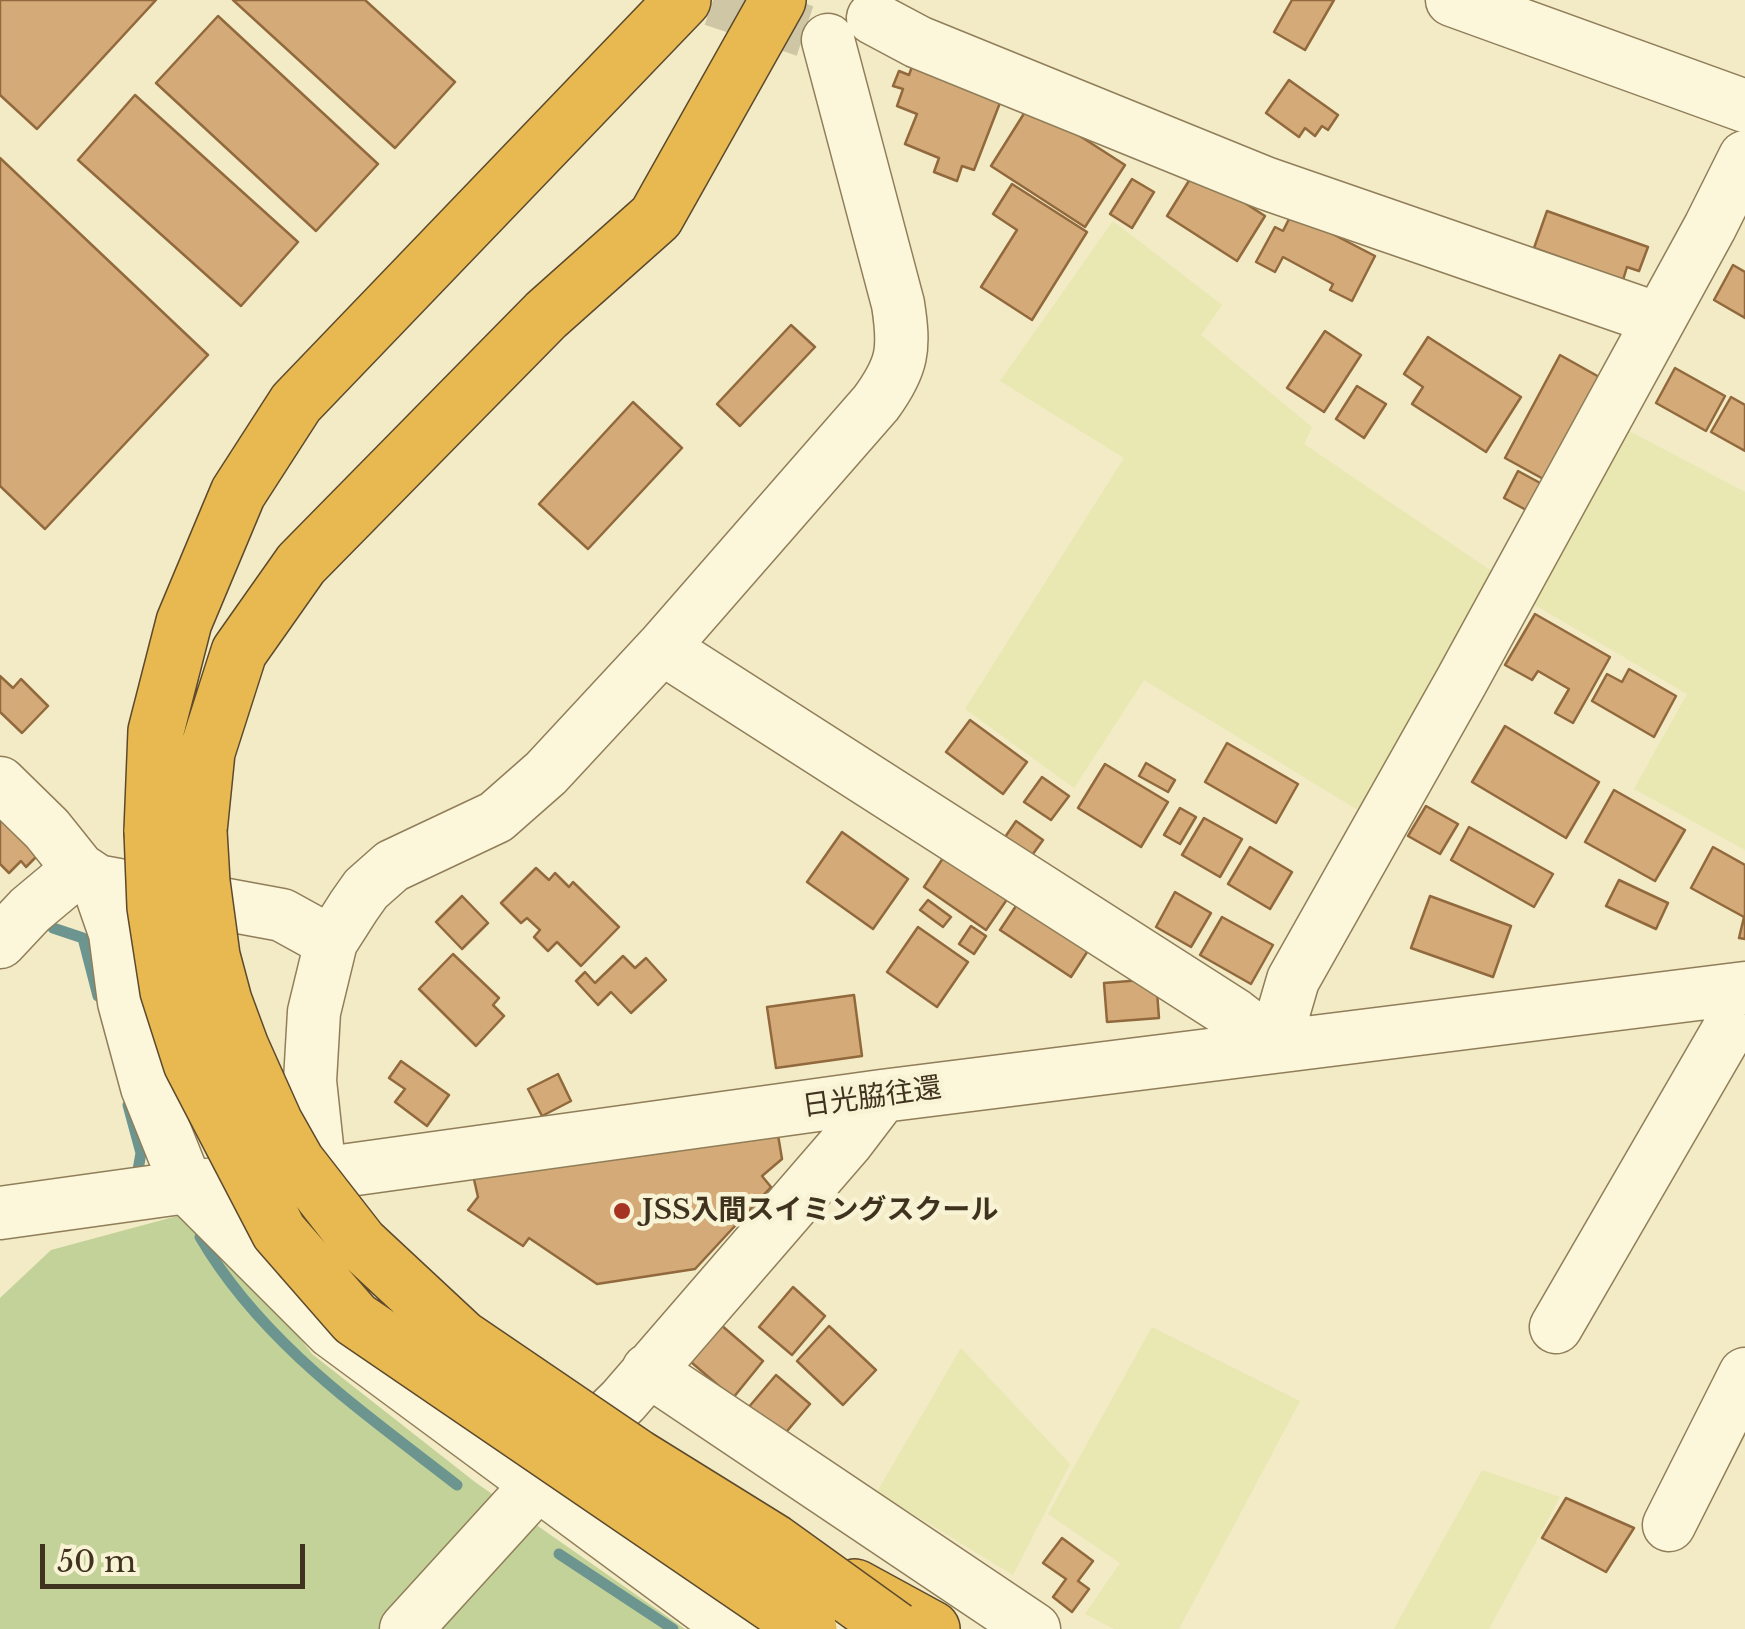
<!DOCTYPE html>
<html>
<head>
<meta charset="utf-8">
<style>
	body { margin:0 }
	#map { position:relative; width:1745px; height:1629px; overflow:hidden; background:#f2ebc6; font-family:"Libre Baskerville",serif }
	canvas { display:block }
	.scale { position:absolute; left:40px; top:1544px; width:265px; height:45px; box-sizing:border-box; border:5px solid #3f321e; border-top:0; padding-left:12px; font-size:30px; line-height:35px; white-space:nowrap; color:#3f321e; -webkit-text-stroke:8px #f9f3d6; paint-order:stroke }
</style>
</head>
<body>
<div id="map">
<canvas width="1745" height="1629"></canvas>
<div class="scale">50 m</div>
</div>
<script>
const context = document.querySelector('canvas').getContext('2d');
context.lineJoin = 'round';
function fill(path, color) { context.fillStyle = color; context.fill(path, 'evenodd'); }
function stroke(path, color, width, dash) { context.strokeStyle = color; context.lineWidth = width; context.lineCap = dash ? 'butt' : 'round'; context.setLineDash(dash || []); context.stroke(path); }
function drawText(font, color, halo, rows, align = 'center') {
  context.font = font + ' "Libre Baskerville","Noto Sans JP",serif'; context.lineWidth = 9; context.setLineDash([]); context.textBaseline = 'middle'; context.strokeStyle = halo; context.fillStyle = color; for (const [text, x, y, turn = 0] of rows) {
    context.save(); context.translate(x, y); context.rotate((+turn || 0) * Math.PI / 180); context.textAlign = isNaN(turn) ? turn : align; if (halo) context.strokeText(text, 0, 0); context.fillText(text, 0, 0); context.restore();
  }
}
const farmland = new Path2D(`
	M1113,221L1222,305L1201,335L1312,427L1304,444L1496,574L1358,810L1144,680L1074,788L965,709L1124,458L1000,381Z
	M1629,431L1745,492V850L1634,789L1687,694L1533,604Z
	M1152,1327L1300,1401L1179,1629H1114L1085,1614L1120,1563L1048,1514Z
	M961,1348L1070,1464L1013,1575L877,1492Z
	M1482,1470L1560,1497L1489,1629H1394Z`);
const green = new Path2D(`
	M203,1209L312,1354L475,1482L685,1629H0V1298L51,1250Z`);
const stream = new Path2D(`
	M53,928L83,938L98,996
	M128,1105L141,1153L138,1170
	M200,1237C262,1343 362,1411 457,1485
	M559,1554L673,1629`);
const building = new Path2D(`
	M0,0H156L37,129L0,95Z
	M233,0H365L455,82L395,148Z
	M1292,0H1334L1305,50L1274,32Z
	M218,16L378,164L316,231L156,83Z
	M914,61L1003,95L974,170L962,166L957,181L934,172L939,158L905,144L917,114L897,106L903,89L893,86L899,71L909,75Z
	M1289,80L1338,115L1328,130L1322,126L1315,136L1305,128L1299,137L1266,113Z
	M135,95L298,242L241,306L78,160Z
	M1030,104L1125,165L1085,227L991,166Z
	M0,158L208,355L45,529L0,486Z
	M1195,171L1265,216L1237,261L1167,216Z
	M1132,179L1154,192L1132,228L1110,214Z
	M1012,184L1087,232L1032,320L981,287L1017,230L993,214Z
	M1547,211L1648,247L1639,271L1627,267L1623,280L1534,248Z
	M1292,213L1375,256L1352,301L1330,290L1333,284L1283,257L1275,272L1256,262L1275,227L1283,231Z
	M1733,265L1745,272V318L1714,300Z
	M791,325L815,347L740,426L717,404Z
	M1325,331L1361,355L1324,412L1287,388Z
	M1428,337L1521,397L1486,452L1412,404L1423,387L1404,374Z
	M1560,355L1601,378L1547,481L1505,458Z
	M1675,368L1725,396L1706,431L1656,403Z
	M1357,386L1386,404L1364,438L1336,419Z
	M1731,397L1745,405V451L1711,432Z
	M633,402L682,448L588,549L539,504Z
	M1518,471L1542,484L1528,511L1504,498Z
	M1535,614L1610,657L1573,723L1555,713L1569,689L1538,671L1532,680L1505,665Z
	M1629,669L1676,696L1654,737L1592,701L1607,674L1622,682Z
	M0,676L13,688L21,679L48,706L22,733L0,712Z
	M970,720L1027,762L1003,794L946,752Z
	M1505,726L1599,782L1566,838L1472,782Z
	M1227,743L1298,784L1276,823L1205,782Z
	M1146,763L1175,780L1168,792L1139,776Z
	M1105,764L1168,802L1141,847L1078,808Z
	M1042,777L1069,796L1051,820L1024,802Z
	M1614,790L1685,830L1655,881L1585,842Z
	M1426,806L1458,824L1440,854L1408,836Z
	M1180,808L1196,817L1180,844L1164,835Z
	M0,818L45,848L26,867L21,861L9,873L0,864Z
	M1204,818L1242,839L1220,877L1182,855Z
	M1016,821L1043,840L1025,865L999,846Z
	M1469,827L1553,874L1534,907L1451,860Z
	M842,832L908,879L873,929L807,882Z
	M1250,847L1292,872L1270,909L1228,884Z
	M1713,847L1745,865V939L1739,938L1744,917L1691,888Z
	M947,852L1010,895L986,930L924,887Z
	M536,868L549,880L555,873L569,887L573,882L619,927L581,966L557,942L548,951L534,937L540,930L527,918L521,923L501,903Z
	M1619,880L1668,903L1656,929L1606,906Z
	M1175,892L1211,913L1191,947L1156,927Z
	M462,896L488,923L462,949L436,922Z
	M1430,896L1511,926L1493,977L1411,948Z
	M928,900L951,917L943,927L920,910Z
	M1020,900L1091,946L1071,977L1000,930Z
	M1222,917L1273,945L1251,984L1200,955Z
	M971,926L986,936L974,954L959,944Z
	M918,927L968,962L937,1007L887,972Z
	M453,954L499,998L493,1005L504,1016L476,1046L419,989Z
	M623,956L635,968L646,958L666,980L631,1013L611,992L598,1005L576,981L585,972L595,983Z
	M1156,979L1159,1018L1107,1022L1104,983Z
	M854,995L862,1056L776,1068L767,1007Z
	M401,1061L449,1095L427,1126L395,1102L405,1089L389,1078Z
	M558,1074L571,1101L542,1116L528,1089Z
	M778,1135L782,1159L762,1176L771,1187L695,1269L597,1284L529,1238L523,1246L468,1210L478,1197L473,1175Z
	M793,1287L825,1316L792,1355L759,1327Z
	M714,1319L763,1361L733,1398L684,1356Z
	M829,1326L876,1370L843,1405L797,1361Z
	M776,1375L810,1404L782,1437L748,1408Z
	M1566,1498L1634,1528L1606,1572L1542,1538Z
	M1062,1538L1093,1561L1078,1581L1089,1589L1072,1612L1053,1597L1066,1579L1043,1563Z`);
const minorTunnel = new Path2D(`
	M713,0L805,31`);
const minor = new Path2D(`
	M1452,0L1745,106
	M873,18L918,42L1265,183L1658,319
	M662,648L1235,1015L1274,1045L1293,980L1461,682L1710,227L1745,157
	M0,783L47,829L79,869
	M97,881L115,933L124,1002L147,1087L187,1187L332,1332L734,1629
	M0,942L30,910L79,869L97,881L282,915L331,942
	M320,1174L310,1081L314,1012L331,942L354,906L366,889L392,866L496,817L546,773L662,648L876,403C903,366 905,349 898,304L828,40
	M0,1213L187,1187L320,1174L882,1096L1745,988
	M1556,1327L1745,1001
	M648,1370L1034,1629
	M1669,1525L1745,1374
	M406,1629L538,1484L623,1401L847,1142L882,1096`);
const highway = new Path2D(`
	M152,831L156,731L184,622L238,493L296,403L683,0
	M199,831L207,752L239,652L301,564L546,315L656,217L778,0
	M855,1587L932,1629`);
const highwayBridge = new Path2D(`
	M152,831L155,907L168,991L191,1063L279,1232L355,1319L809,1629
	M199,831L202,882L212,956L224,1001L241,1047L275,1123L297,1162L360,1243L462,1338L637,1457L774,1542L895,1629`);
const markers = [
	[622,1211,10,"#a53423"]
];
const streetNames = [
	["日光脇往還",872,1098,-8]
];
const poiNames = [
	["JSS入間スイミングスクール",642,1211]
];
fill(farmland, '#e9e7b2');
fill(green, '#c3d298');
stroke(stream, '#6d9590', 11);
fill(building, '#d4ab78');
stroke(building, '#91693d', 2.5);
stroke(minorTunnel, '#cec6a4', 52, [52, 26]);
stroke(minor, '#907e59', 55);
stroke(highway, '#5d4a2d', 58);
stroke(minor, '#fcf6da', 52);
stroke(highway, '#e8b950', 55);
stroke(highwayBridge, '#5d4a2d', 58, []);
stroke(highwayBridge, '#e8b950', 55);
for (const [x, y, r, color] of markers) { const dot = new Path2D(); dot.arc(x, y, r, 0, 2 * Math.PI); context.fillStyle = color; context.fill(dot); stroke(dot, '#f9f3d6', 4); }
drawText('28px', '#3f321e', '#f9f3d6', streetNames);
drawText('bold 28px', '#3f321e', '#f9f3d6', poiNames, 'left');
</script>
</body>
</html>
